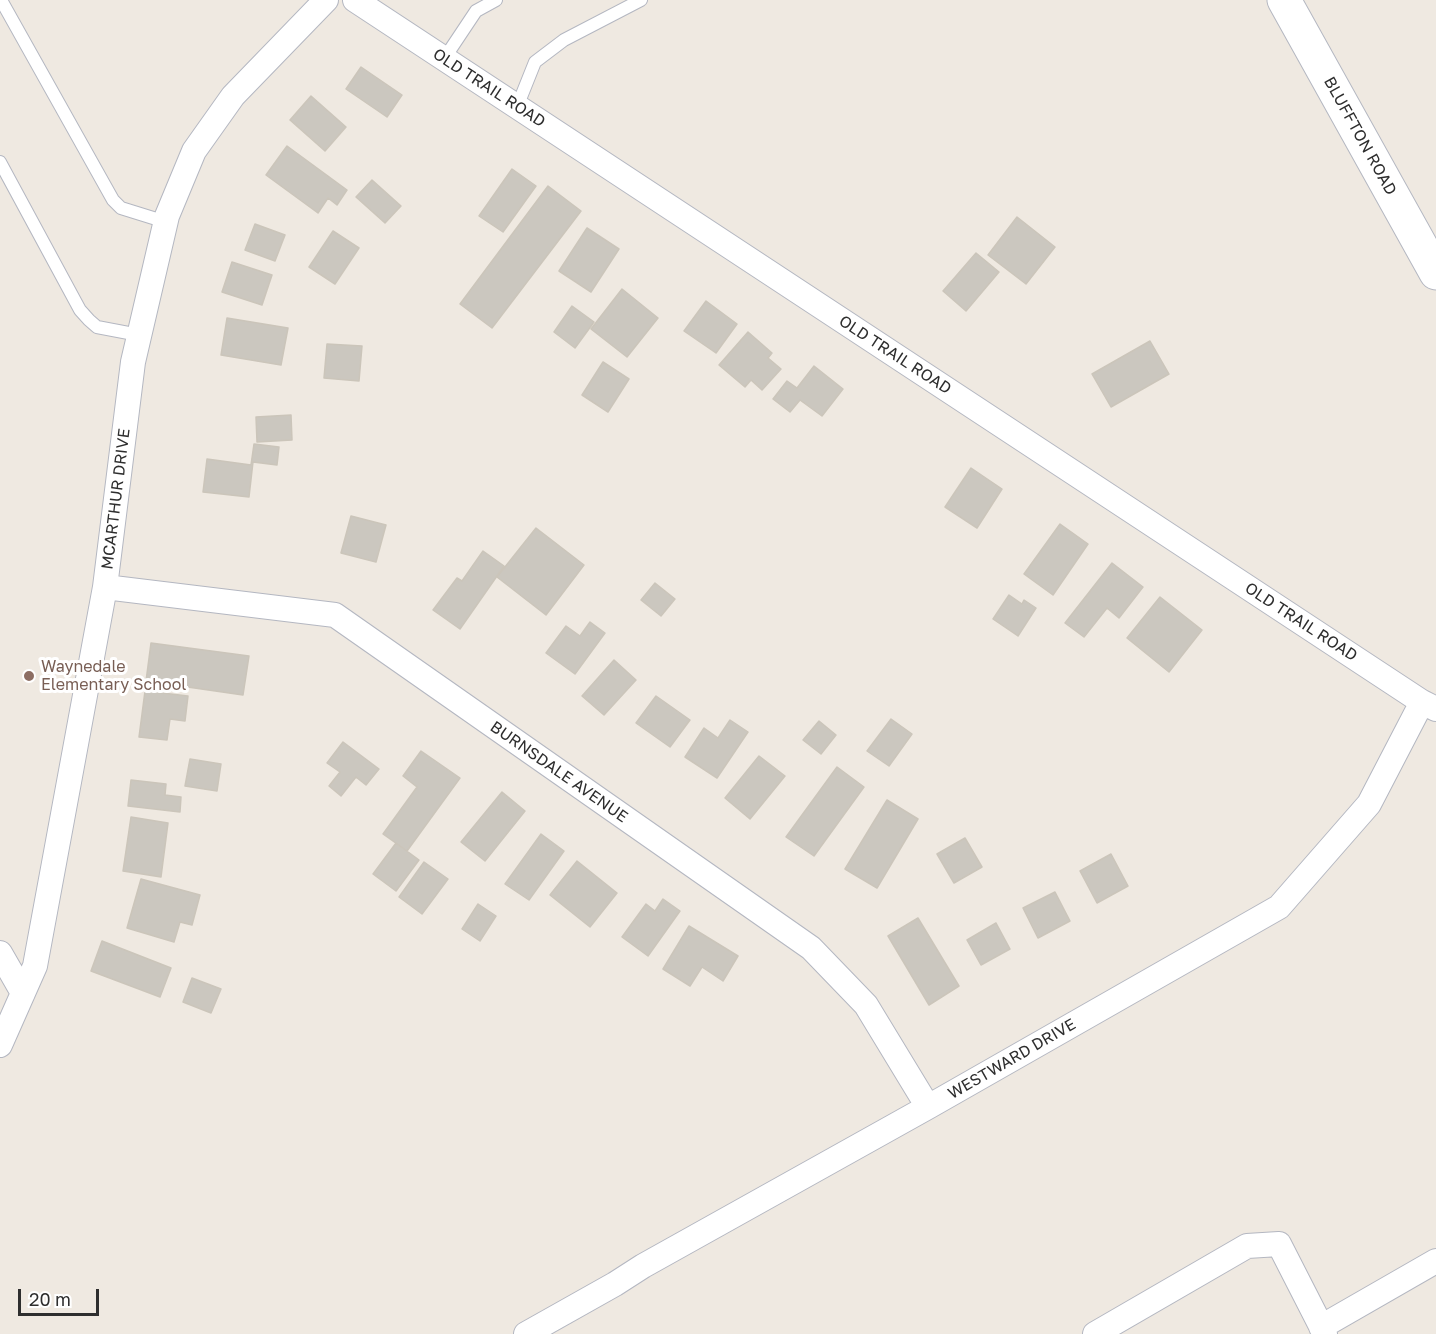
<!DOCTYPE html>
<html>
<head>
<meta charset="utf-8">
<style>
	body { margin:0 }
	#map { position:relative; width:1436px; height:1334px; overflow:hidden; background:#efe9e1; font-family:"Golos Text",sans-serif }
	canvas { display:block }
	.scale { position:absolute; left:18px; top:1289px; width:81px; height:27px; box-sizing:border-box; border:3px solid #2e2e2e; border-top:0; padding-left:8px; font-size:18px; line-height:21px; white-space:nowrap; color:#2e2e2e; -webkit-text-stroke:4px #fff; paint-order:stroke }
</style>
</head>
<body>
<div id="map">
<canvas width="1436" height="1334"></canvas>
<div class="scale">20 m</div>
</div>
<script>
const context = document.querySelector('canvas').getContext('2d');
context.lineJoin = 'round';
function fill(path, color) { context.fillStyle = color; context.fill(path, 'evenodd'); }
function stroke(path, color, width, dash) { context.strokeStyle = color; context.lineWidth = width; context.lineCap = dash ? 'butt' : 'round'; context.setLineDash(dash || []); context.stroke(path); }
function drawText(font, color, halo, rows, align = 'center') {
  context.font = font + ' "Golos Text",sans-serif'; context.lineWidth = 6; context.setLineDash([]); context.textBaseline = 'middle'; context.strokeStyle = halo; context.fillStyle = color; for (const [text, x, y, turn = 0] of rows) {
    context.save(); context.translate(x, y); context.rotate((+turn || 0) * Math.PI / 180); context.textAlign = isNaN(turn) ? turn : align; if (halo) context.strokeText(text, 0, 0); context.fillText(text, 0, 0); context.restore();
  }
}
const building = new Path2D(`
	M361,67L402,95L387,117L346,89Z
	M311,96L346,127L325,151L290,120Z
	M287,146L347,190L337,205L328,198L318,213L266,175Z
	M512,169L536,186L503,232L479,216Z
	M372,180L401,206L385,223L356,197Z
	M548,186L581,211L492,328L460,304Z
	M1017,217L1055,247L1026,284L988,255Z
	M255,224L285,235L275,261L245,250Z
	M587,228L619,249L591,292L559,271Z
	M333,231L359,248L335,284L309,267Z
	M976,253L999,272L966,311L943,291Z
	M232,262L272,275L262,305L222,292Z
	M622,289L658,318L627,357L591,329Z
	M706,301L737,324L716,353L684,331Z
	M572,306L594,322L575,348L554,332Z
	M227,318L288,328L281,365L221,355Z
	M748,332L772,353L768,358L781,369L762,390L751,380L745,387L719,365Z
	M1150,341L1169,374L1111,407L1092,374Z
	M327,344L362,346L359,381L324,378Z
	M603,362L629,379L608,412L582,395Z
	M814,366L843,389L822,416L800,400L790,412L773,399L787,381L797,388Z
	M291,415L292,440L257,442L256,417Z
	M254,444L279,447L277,465L253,462L249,497L203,492L207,459L251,465Z
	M971,468L1002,489L977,528L945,507Z
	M351,516L386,525L376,562L341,553Z
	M1060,524L1088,544L1053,595L1024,574Z
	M536,528L584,565L546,615L497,577Z
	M483,551L504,566L460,629L433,610L457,578L462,581Z
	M1112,563L1143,587L1119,618L1107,608L1084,637L1065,623Z
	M655,583L675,599L661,616L641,600Z
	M1009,595L1022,604L1024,600L1036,608L1018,636L993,619Z
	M1160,597L1202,630L1169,672L1127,638Z
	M590,622L605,633L575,674L546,653L566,626L580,636Z
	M151,643L249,656L243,695L146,681Z
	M614,660L636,680L604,715L582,696Z
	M145,691L188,696L185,721L170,719L167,740L139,737Z
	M656,696L690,720L670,747L636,723Z
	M891,719L912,734L889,766L867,751Z
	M730,720L748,732L717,778L685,757L704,728L718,738Z
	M819,721L836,735L821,754L803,740Z
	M343,742L379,769L366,785L356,777L341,796L329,786L340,772L327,763Z
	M421,751L460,778L407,851L383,834L417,787L403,776Z
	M759,756L785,776L750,819L725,798Z
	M190,759L221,764L217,791L185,786Z
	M837,767L864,787L814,856L786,837Z
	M131,780L166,784L165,795L181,797L180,812L128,806Z
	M502,792L525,811L485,861L461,842Z
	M887,800L918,819L877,888L845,869Z
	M131,817L168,823L161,877L123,871Z
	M541,834L564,851L529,900L505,884Z
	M965,838L982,867L954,883L937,854Z
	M396,843L419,860L396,891L373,874Z
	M1111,854L1128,886L1097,903L1080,871Z
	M577,861L617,893L590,927L550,895Z
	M424,862L448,879L422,914L399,897Z
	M141,879L200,895L192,925L180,922L174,942L127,928Z
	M1055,892L1070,921L1038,938L1023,908Z
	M663,899L680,911L648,956L622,937L646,904L655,911Z
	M478,904L496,916L480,941L462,929Z
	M918,918L959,986L929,1005L888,936Z
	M996,923L1010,949L981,965L967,940Z
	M689,926L738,956L723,981L702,967L690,986L663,969Z
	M102,941L171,968L160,997L91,971Z
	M192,978L221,989L211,1013L183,1002Z`);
const service = new Path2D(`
	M1,0L113,200L121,208L166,222
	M444,59L476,11L496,0
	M517,107L535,62L564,40L641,0
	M0,162L80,310L89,320L97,327L139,335`);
const minor = new Path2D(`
	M355,0L1422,702L1436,709
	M105,587L335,615L811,948L866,1005L928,1107
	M0,953L23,993
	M0,1045L35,966L105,587L133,362L167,216L194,151L233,96L326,0
	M1321,1327L1436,1261
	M526,1334L615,1284L643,1266L928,1107L1279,907L1369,804L1422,702
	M1095,1334L1247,1246L1279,1244L1325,1334`);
const secondary = new Path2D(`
	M1284,0L1436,273`);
const markers = [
	[29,676,6,"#8d6e63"]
];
const streetNames = [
	["OLD TRAIL ROAD",489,88,33],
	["BLUFFTON ROAD",1360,136,61],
	["OLD TRAIL ROAD",895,355,33],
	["MCARTHUR DRIVE",116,499,-83],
	["OLD TRAIL ROAD",1301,622,33],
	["BURNSDALE AVENUE",559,772,35],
	["WESTWARD DRIVE",1012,1059,-30]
];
const educationNames = [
	["Waynedale",41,667],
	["Elementary School",41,685]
];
fill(building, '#cbc7bf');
stroke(building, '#cbc5ba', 1.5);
stroke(service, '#b4b7c1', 14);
stroke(minor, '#b4b7c1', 26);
stroke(secondary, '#b4b7c1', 35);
stroke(service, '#fff', 12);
stroke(minor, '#fff', 24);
stroke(secondary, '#fff', 33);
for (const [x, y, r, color] of markers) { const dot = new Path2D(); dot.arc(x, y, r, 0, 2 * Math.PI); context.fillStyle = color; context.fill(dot); stroke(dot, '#fff', 2); }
drawText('16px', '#2e2e2e', '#fff', streetNames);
drawText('16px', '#785e54', '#fff', educationNames, 'left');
</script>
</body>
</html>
